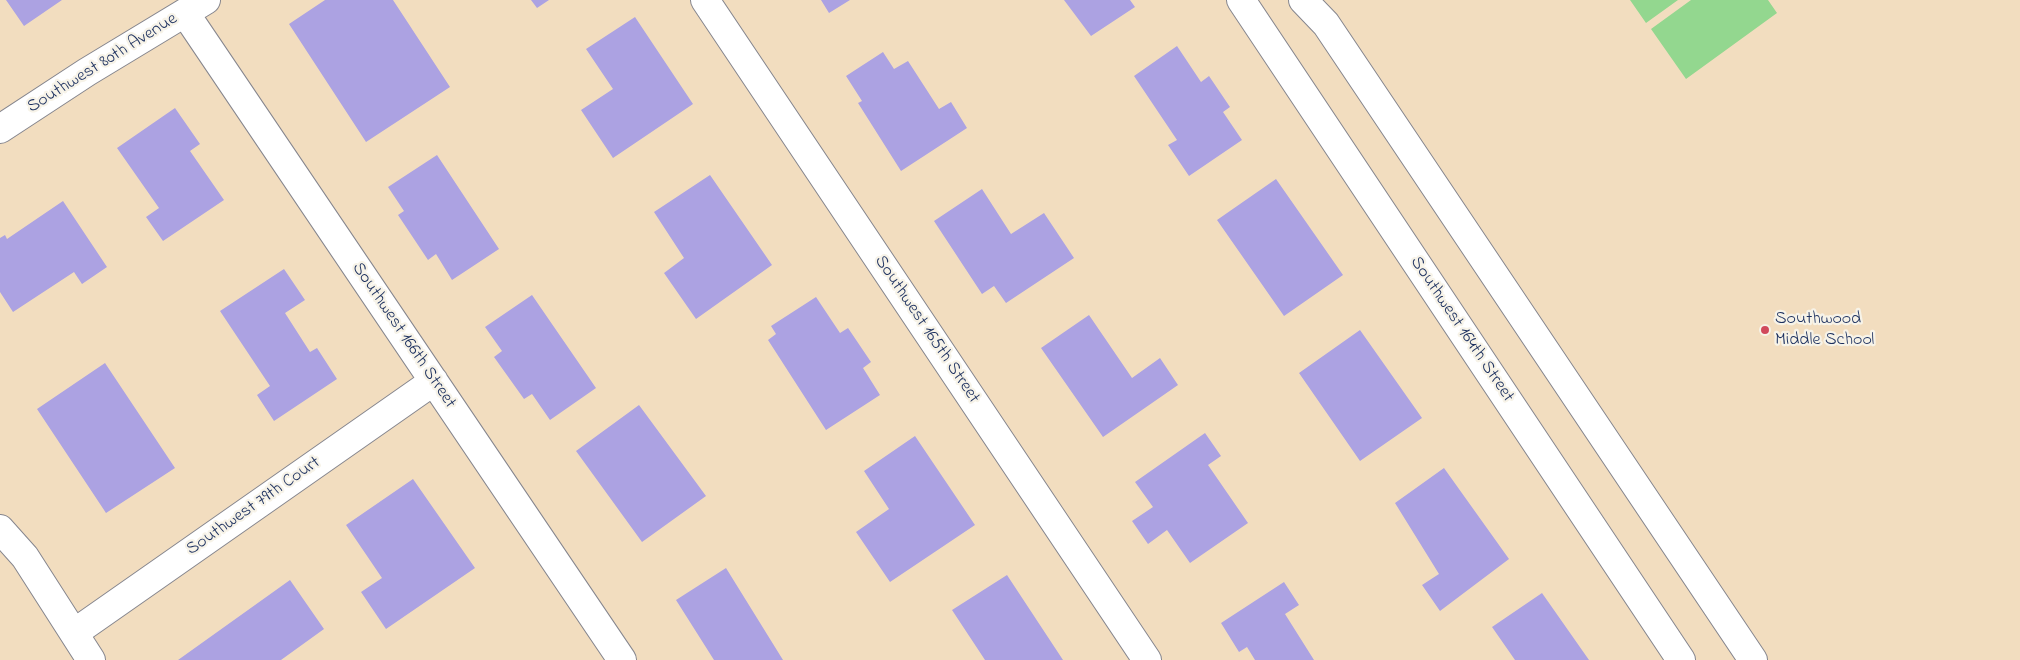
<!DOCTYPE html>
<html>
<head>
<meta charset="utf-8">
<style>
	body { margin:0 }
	canvas { display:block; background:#f2ddbf }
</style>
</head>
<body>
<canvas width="2020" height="660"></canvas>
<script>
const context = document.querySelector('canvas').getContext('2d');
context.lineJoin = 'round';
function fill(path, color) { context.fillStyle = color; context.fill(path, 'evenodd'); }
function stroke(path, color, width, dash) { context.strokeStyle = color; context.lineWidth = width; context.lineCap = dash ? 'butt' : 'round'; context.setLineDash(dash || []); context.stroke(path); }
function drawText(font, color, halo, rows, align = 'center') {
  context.font = font + ' "Indie Flower",sans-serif'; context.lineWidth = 4.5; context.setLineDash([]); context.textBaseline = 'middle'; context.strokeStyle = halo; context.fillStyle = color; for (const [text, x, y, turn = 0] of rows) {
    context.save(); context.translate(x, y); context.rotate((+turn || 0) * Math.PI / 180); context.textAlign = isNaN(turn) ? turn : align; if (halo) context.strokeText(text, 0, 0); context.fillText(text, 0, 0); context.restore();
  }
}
const green = new Path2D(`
	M1630,0H1678L1646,23Z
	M1691,0H1768L1777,13L1686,79L1651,29Z`);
const building = new Path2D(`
	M6,0H62L24,26Z
	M325,0H393L450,87L366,142L289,24Z
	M531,0H549L537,8Z
	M821,0H850L829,13Z
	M1064,0H1130L1135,7L1091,36Z
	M635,17L693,104L613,158L581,110L613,89L586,49Z
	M1177,46L1201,82L1209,76L1230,107L1223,112L1242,140L1189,176L1168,145L1177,140L1134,76Z
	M883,52L894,69L908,61L939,109L951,102L967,128L901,171L858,103L862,101L846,76Z
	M175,108L200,144L190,151L224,200L163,241L146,217L159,208L117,148Z
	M437,155L499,249L452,280L436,254L428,260L398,215L404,211L388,187Z
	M710,175L772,265L696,319L664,273L684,258L654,212Z
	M1276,179L1343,275L1284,316L1217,220Z
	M982,189L1011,234L1044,213L1074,258L1006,303L994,286L982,294L934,221Z
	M63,201L107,267L82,284L74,272L13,312L0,292V238L5,235L7,239Z
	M284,269L305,300L285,313L310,352L317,348L337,379L274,421L257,395L270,386L220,311Z
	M532,295L596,388L550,420L532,394L524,399L494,357L502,351L485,327Z
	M816,297L840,333L848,328L871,362L863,368L880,395L826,430L768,340L776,334L771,326Z
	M1089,315L1132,378L1160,358L1178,385L1103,437L1041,348Z
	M1360,330L1422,418L1360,461L1299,373Z
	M105,363L175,468L106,513L37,409Z
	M639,405L706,496L642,542L576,451Z
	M1205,433L1221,456L1208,465L1248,523L1190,563L1167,530L1148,544L1132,521L1153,507L1135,482Z
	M915,436L975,525L890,582L856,532L889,509L864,471Z
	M1444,468L1509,559L1440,611L1422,585L1439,574L1395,503Z
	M413,479L475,568L386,629L361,592L382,578L346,525Z
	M726,568L783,660H714L676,600Z
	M1007,575L1063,660H985L952,610Z
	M290,580L324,629L281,660H178Z
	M1284,582L1299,605L1285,614L1314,660H1255L1247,647L1239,652L1221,623Z
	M1542,593L1589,660H1515L1492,627Z`);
const minor = new Path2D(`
	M705,0L1147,660
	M1241,0L1681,660
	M1303,0L1326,24L1753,660
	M185,13L622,660
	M0,129L87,72L206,0
	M0,529L25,557L91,660
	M74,633L434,381`);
const markers = [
	[1765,330,5,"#d1495b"]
];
const streetNames = [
	["Southwest 80th Avenue",103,64,-32],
	["Southwest 165th Street",926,330,56],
	["Southwest 164th Street",1461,330,56],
	["Southwest 166th Street",403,336,56],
	["Southwest 79th Court",254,507,-35]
];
const poiNames = [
	["Southwood",1775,320],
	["Middle School",1775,341]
];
fill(green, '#93d78f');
fill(building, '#aca2e2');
stroke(minor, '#86868e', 30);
stroke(minor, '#fff', 28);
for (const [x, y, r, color] of markers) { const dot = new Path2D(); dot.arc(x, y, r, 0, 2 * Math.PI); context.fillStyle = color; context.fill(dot); stroke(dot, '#f7f3e8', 2); }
drawText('18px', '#1b2f5e', '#f7f3e8', streetNames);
drawText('18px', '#1b2f5e', '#f7f3e8', poiNames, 'left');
</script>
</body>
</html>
